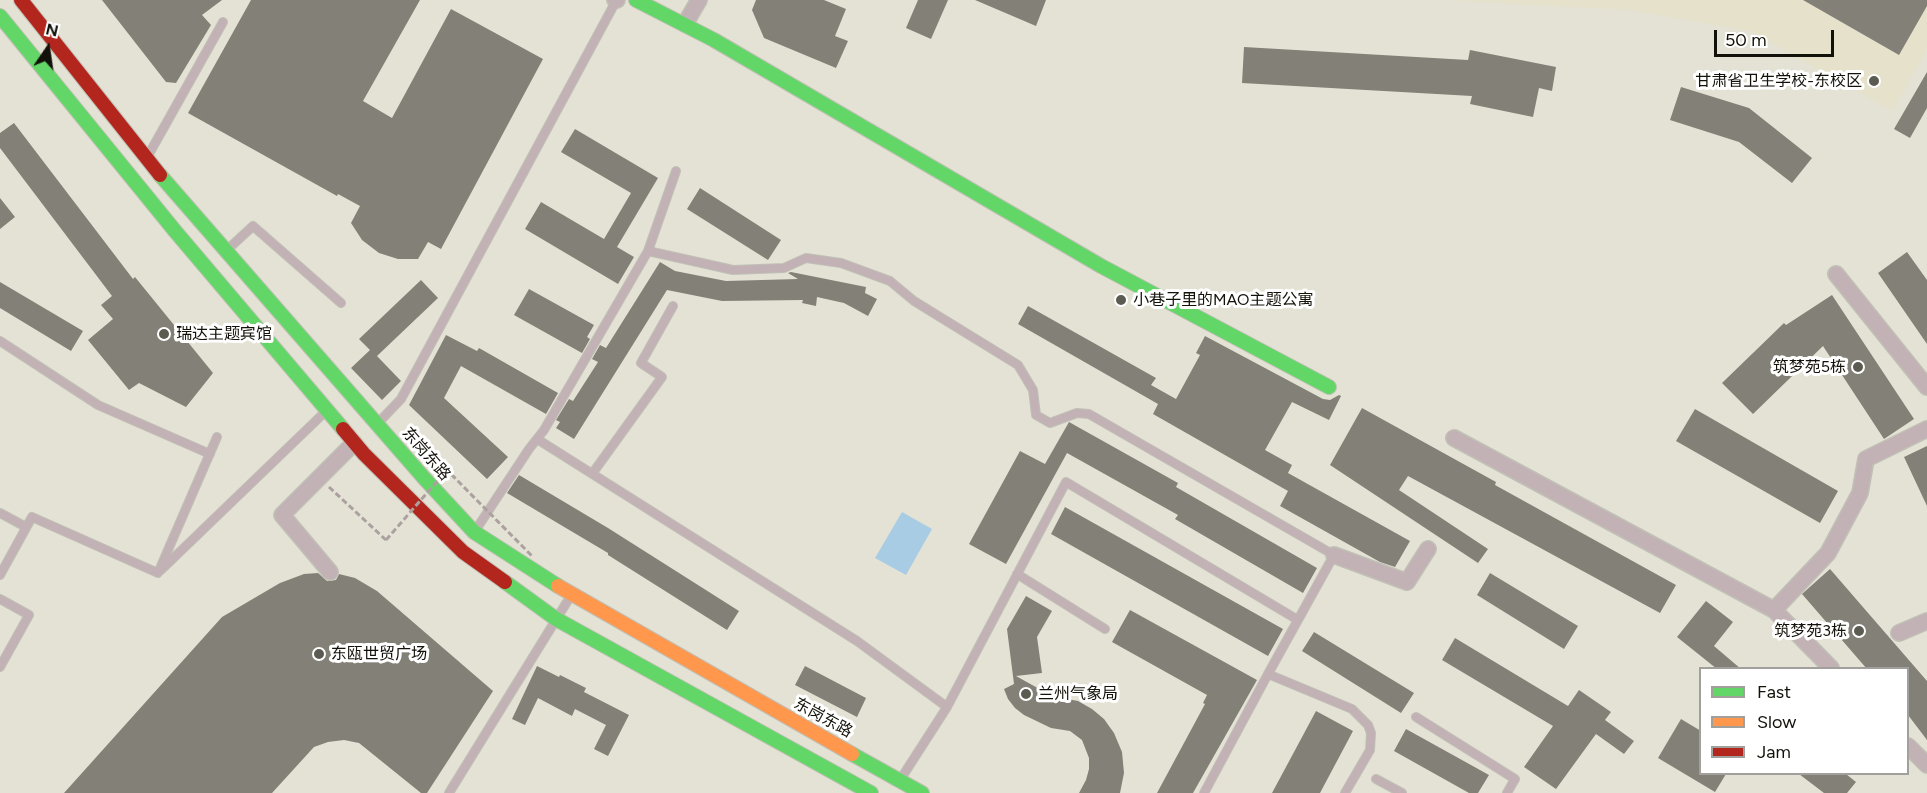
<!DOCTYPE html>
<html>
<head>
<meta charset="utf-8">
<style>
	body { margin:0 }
	#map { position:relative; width:1927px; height:793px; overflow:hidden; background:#e4e2d5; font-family:Figtree,sans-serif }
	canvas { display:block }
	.legend { position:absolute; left:1699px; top:667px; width:210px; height:108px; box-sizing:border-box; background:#fff; border:2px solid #a1a09d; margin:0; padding:8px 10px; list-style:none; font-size:18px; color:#13120a }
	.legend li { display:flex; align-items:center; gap:12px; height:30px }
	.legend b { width:30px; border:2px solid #a1a09d }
	.north { position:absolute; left:18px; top:18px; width:60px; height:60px; -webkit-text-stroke:4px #fff; paint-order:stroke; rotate:13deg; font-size:16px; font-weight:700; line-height:24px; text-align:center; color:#13120a }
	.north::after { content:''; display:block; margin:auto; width:21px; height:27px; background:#13120a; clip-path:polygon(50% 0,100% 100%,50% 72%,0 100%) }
	.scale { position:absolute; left:1714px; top:30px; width:120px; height:27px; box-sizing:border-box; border:3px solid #13120a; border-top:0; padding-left:8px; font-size:18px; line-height:21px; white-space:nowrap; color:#13120a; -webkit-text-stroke:4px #fff; paint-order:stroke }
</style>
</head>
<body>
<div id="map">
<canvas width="1927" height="793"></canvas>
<ul class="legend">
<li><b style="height:8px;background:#63d668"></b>Fast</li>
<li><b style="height:8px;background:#ff974d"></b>Slow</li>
<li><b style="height:8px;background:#b3261e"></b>Jam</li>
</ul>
<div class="north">N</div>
<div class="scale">50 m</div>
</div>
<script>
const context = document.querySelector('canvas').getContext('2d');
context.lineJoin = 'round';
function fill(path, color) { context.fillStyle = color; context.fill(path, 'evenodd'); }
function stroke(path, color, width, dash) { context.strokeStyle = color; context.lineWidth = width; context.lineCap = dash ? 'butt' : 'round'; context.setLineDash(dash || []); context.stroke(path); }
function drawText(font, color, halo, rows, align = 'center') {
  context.font = font + ' Figtree,"Noto Sans SC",sans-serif'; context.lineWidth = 6; context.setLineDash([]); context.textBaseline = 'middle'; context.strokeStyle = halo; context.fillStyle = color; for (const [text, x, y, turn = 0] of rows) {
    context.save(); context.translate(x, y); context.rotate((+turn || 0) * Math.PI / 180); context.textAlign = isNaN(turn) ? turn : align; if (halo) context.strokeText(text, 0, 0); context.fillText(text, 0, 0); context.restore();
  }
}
const built = new Path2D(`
	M1442,0H1927V50L1892,111L1750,31L1628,10Z`);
const water = new Path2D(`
	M902,512L932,529L906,575L875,558Z`);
const building = new Path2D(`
	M102,0H222L202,15L211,25L176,83L166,82Z
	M251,0H420L363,101L392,118L451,9L543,59L441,249L428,242L418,259H398L379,253L362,240L351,223L360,206L338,194L337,196L188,113Z
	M756,0H824L846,9L835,36L848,41L836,68L764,38L752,10Z
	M918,0H948L931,39L906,28Z
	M975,0H1046L1036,26Z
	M1803,0H1927V6L1899,55Z
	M1244,47L1468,60L1470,50L1556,67L1552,91L1539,88L1533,117L1470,104L1472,96L1242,83Z
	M1927,72V108L1910,138L1894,129Z
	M1681,87L1749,108L1812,158L1792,183L1739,142L1670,120Z
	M14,123L133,279L135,277L213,373L186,407L139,383L129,390L88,340L113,319L101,305L112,296L0,148V133Z
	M575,129L658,178L617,247L634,257L618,284L525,229L541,202L604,239L631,193L561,152Z
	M700,188L781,240L768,260L687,209Z
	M0,198L15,217L0,229Z
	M1907,252L1927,280V344L1878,273Z
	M660,262L675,271L726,281L798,279L788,273L791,272L866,287L865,293L877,299L868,316L844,303L817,297L816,306L802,303L803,300L722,301L667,290L574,439L556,428L560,422L556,420L569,399L573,401L598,362L592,359L600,345L606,348Z
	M421,280L438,298L377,356L401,381L382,400L351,368L370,350L359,339Z
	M0,282L83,331L71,351L0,308Z
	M529,289L594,325L587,337L590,339L582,353L514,315Z
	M1832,295L1914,419L1884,439L1823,346L1753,414L1722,383L1784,323L1786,325Z
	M1028,306L1156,378L1151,385L1176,399L1200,355L1196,353L1205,336L1323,399L1330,400L1339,395L1341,396L1329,420L1292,402L1265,450L1292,465L1288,473L1410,541L1395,567L1380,562L1280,506L1288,491L1153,414L1158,404L1018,324Z
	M446,335L477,351L479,348L558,393L546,414L461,366L444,398L508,457L487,479L409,405Z
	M1362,408L1496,482L1495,485L1676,585L1660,613L1408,476L1399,490L1488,549L1478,563L1330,465Z
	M1695,409L1838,491L1820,523L1676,441Z
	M1069,422L1178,483L1176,487L1317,568L1303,593L1175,519L1178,515L1067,453L1006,564L969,544L1020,451L1045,464Z
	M1927,446V506L1904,457Z
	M519,475L608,528L739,611L727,630L608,555V553L507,493Z
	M1065,507L1283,629L1268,656L1051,534Z
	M1830,569L1927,681V740L1908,715V669H1867L1802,594Z
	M318,573L327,581L336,580L339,574L355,578L377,591L493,691L427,793H421L359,743L344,740L328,742L314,747L272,793H64L222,617L280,583L304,574Z
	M1490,573L1578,626L1564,649L1477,595Z
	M1026,596L1052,611L1037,637L1042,673L1016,676L1052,696L1078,701L1092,709L1104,719L1114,733L1122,752L1124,773L1120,793H1079L1086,780L1089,769V758L1082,740L1070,731L1051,728L1024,715L1015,708L1008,699L1004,689L1014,684L1007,629Z
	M1706,601L1733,622L1714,646L1741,669H1717L1677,637Z
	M1130,610L1257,680L1193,793H1157L1205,704L1203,703L1207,695L1112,642Z
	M1314,632L1414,693L1401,713L1302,651Z
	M1455,638L1568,706L1579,690L1611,712L1605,720L1634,741L1624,754L1596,734L1556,789L1524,767L1553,726L1442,660Z
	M537,666L559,677L560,675L586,688L584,692L629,715L608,756L594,749L606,725L575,709L572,716L538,698L525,725L512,719Z
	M805,666L866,698L857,717L795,685Z
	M1316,711L1353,731L1320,793H1272Z
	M1681,719L1701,731V774H1726L1715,792L1658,758Z
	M1406,729L1489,775L1478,793H1469L1394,751Z
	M1799,774H1846L1856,782L1847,793H1824Z`);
const path = new Path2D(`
	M329,487L386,540`);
const lane = new Path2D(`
	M149,154L223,22
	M227,250L253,226L341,303
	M648,251L733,270L784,268L806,258L841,263L890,281L914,301L1018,365L1033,390L1036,415L1050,423L1077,413L1089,414L1334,555L1268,674L1352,709L1368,725L1371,733L1370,750L1345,793
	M0,341L98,405L210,454
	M379,422L401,399L616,1
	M537,439L857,641L947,707
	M592,474L662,377L641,363L673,306
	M0,513L26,527
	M477,528L529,449L544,430L648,251L676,171
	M161,570L325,412
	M1017,574L1105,629
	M0,575L32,517L158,573L217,437
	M0,599L29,615L0,667
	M1416,717L1515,779L1507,793
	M902,777L947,707L1066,482L1298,620
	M1376,779L1402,793
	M449,793L570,597
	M1204,793L1268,674`);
const street = new Path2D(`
	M615,0H617
	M685,24L699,0
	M1836,274L1927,387
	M1454,438L1774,610L1831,668
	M1334,555L1407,582L1428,549
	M330,572L282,515L354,443
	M1774,610L1828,553L1860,493L1866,459L1927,429
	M1899,633L1927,621
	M1908,746L1927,765`);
const fast = new Path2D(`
	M636,0L714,40L1101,266L1329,387
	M0,16L175,231L343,429
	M160,175L424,478L474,532L558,586
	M505,582L556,619L871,793
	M852,754L922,793`);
const slow = new Path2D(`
	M558,586L852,754`);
const jam = new Path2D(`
	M21,0L160,175
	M343,429L364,454L463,552L505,582`);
const pathBridge = new Path2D(`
	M386,540L447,470L532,556`);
const markers = [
	[1874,81,6,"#5c5b51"],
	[1121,300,6,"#5c5b51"],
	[164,334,6,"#5c5b51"],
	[1858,367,6,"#5c5b51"],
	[1859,631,6,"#5c5b51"],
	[319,654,6,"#5c5b51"],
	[1026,694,6,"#5c5b51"]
];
const poiNames = [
	["甘肃省卫生学校-东校区",1862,81,"right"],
	["小巷子里的MAO主题公寓",1133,300],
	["瑞达主题宾馆",176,334],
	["筑梦苑5栋",1846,367,"right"],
	["筑梦苑3栋",1847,631,"right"],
	["东瓯世贸广场",331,654],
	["兰州气象局",1038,694]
];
const streetNames = [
	["东岗东路",426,454,49],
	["东岗东路",823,718,29]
];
fill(built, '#e5e1ca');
fill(water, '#a8cce4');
fill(building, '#838177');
stroke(lane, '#c1c0b6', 10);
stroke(street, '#c1c0b6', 18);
stroke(fast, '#c1c0b6', 16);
stroke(slow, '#c1c0b6', 16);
stroke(jam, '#c1c0b6', 16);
stroke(path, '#aba1a0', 3, [6, 3]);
stroke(lane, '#c2b2b5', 8);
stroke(street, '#c2b2b5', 15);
stroke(fast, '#63d668', 14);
stroke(slow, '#ff974d', 14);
stroke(jam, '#b3261e', 14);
stroke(pathBridge, '#aba1a0', 3, [6, 3]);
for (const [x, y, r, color] of markers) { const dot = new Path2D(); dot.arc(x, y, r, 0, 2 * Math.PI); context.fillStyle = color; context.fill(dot); stroke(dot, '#fff', 2); }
drawText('16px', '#13120a', '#fff', poiNames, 'left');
drawText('16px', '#13120a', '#fff', streetNames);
</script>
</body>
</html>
